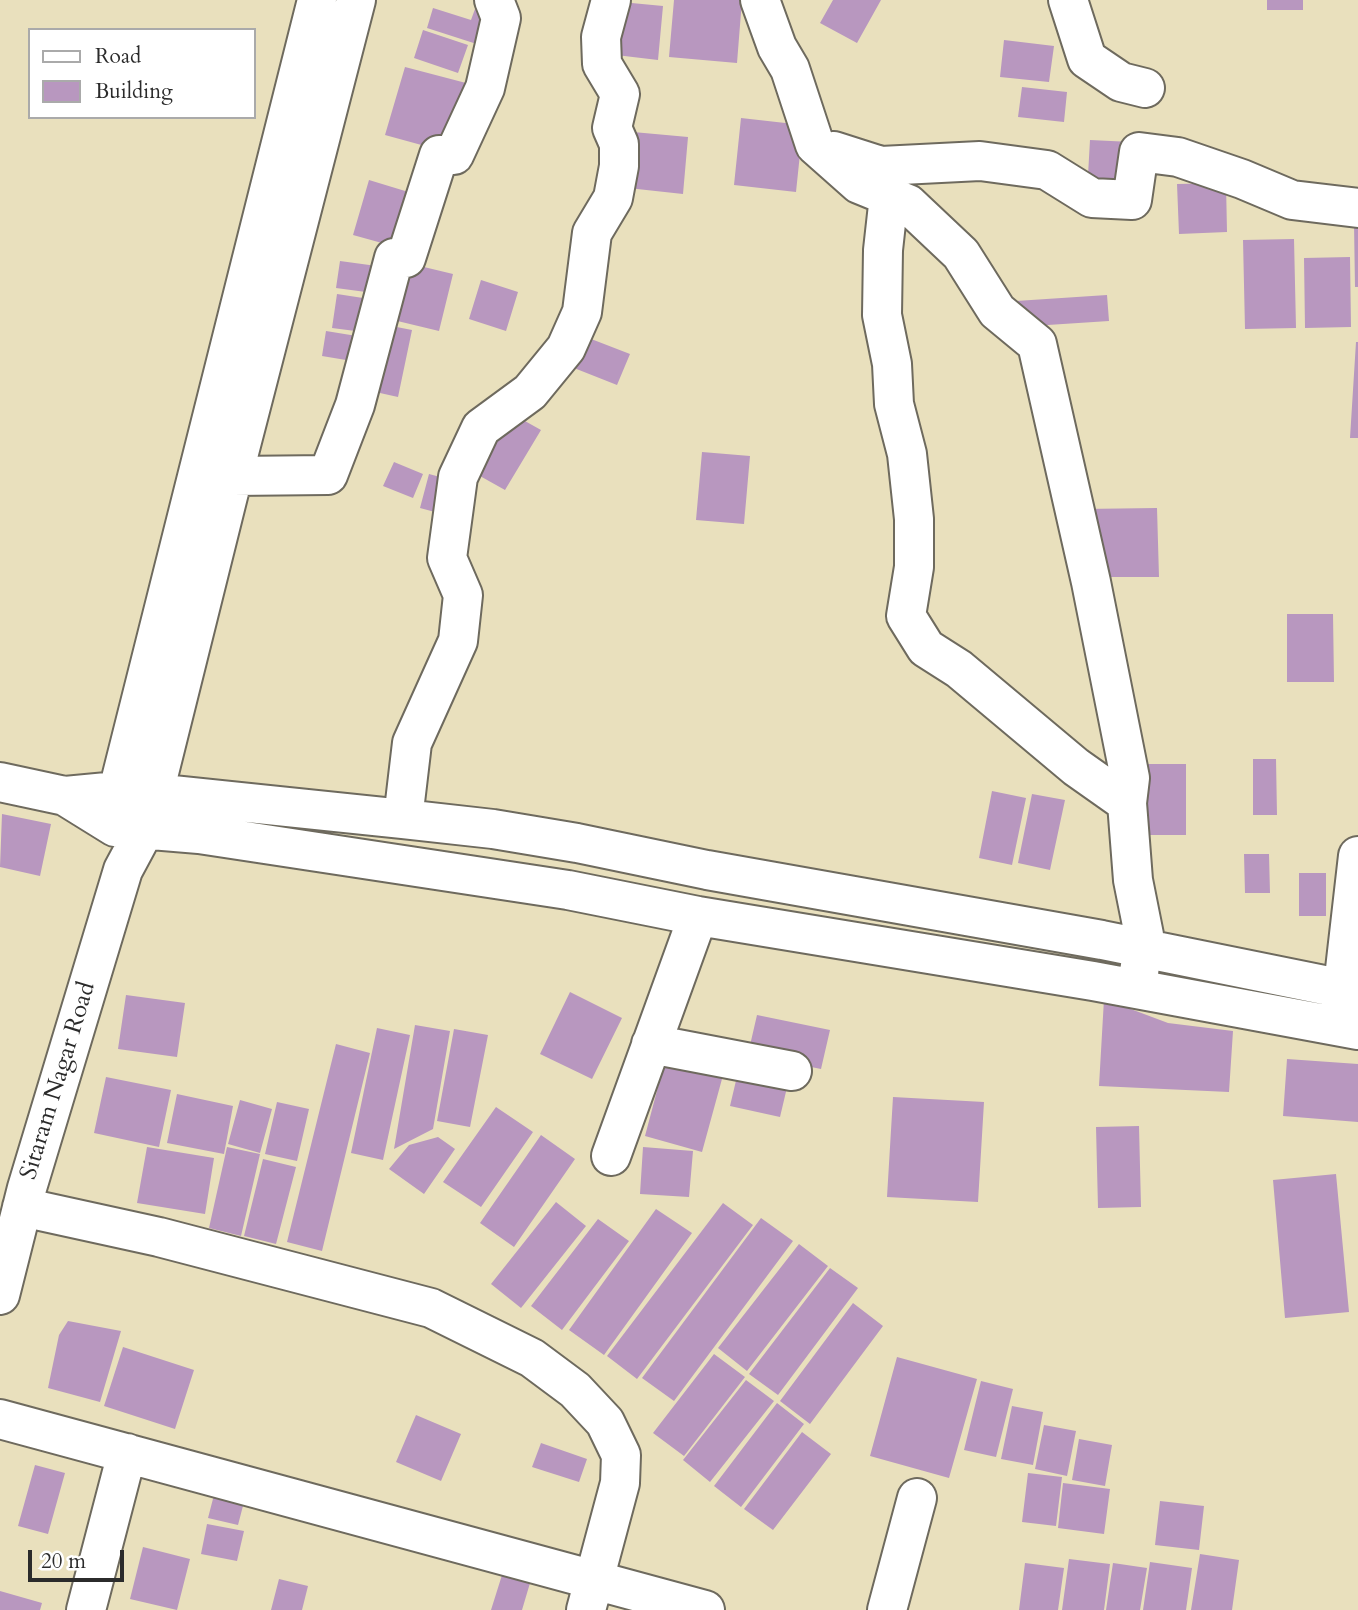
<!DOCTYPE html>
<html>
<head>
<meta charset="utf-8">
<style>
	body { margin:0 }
	#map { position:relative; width:1358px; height:1610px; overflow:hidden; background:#e9e0bd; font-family:Cardo,serif }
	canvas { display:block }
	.legend { position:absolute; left:28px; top:28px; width:228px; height:91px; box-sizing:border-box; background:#fff; border:2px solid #aaa; margin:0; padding:9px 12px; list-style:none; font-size:21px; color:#2b2b2b }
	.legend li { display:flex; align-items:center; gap:14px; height:35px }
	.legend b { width:35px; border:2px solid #aaa }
	.scale { position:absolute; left:28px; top:1550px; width:96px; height:32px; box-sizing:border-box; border:4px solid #2b2b2b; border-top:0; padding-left:9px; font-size:21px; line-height:24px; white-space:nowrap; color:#2b2b2b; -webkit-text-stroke:5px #fff; paint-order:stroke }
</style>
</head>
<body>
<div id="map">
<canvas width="1358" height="1610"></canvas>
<ul class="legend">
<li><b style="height:9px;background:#fff"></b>Road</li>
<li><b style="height:19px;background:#b897bf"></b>Building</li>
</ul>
<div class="scale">20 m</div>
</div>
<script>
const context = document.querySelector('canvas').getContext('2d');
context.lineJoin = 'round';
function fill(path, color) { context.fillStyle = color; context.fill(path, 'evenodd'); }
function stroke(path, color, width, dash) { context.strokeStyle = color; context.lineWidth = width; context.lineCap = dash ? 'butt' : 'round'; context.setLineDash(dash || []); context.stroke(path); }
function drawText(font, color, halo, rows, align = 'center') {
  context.font = font + ' Cardo,serif'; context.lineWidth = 7; context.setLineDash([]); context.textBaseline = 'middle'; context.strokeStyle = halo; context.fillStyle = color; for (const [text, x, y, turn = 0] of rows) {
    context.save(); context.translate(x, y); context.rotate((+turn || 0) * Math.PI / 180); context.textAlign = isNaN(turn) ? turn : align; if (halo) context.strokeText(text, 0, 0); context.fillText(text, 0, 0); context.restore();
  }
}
const building = new Path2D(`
	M674,0H742L737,63L669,57Z
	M833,0H881L857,43L820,23Z
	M1267,0H1303V10H1267Z
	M621,2L663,6L658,60L616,55Z
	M433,8L471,20L475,9L496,16L486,47L427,28Z
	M423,30L468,45L458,73L414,58Z
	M1004,40L1054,46L1049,82L1000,77Z
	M405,67L466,83L447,152L385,135Z
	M1022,87L1067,92L1064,122L1018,117Z
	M741,118L803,125L796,192L734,185Z
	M633,132L688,137L683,194L628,188Z
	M1090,140L1132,142L1129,194L1087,193Z
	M369,180L415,194L400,248L353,235Z
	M1226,183L1227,232L1179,234L1177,184Z
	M1354,223H1358V287H1355Z
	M1294,239L1296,328L1245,329L1243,240Z
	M1350,257L1351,327L1305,328L1304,258Z
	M340,261L384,267L381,294L336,288Z
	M399,261L453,274L439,331L385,318Z
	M481,280L518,292L506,331L469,319Z
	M337,294L376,300L371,333L332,328Z
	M1107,295L1109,321L1017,327L1016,301Z
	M376,323L412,330L398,397L362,389Z
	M326,331L369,338L364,363L322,356Z
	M586,337L630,354L617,385L574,368Z
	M1356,342H1358V438H1350Z
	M507,411L541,430L505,490L471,471Z
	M702,452L750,456L744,524L696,520Z
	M394,462L423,474L413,498L383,486Z
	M429,474L455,481L446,515L420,508Z
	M1157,508L1159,577H1091L1083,509Z
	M1287,614H1333L1334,682H1287Z
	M1253,759H1276L1277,815H1253Z
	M1141,764H1186V835H1141Z
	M992,791L1026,798L1012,865L979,858Z
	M1032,794L1065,800L1050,870L1018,863Z
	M2,814L51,824L40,876L0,867Z
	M1244,854H1269L1270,893H1245Z
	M1299,873H1326V916H1299Z
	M570,992L622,1018L592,1079L540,1054Z
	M126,995L185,1003L177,1057L118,1049Z
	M1104,999L1168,1023L1233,1031L1229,1092L1099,1086Z
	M757,1015L830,1030L821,1069L748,1054Z
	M415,1025L450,1031L433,1129L394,1149Z
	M377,1028L410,1035L383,1160L351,1153Z
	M454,1029L488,1035L470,1127L437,1121Z
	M336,1044L370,1053L322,1251L287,1242Z
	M667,1053L725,1068L702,1152L645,1136Z
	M1287,1059L1358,1064V1122L1283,1116Z
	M739,1068L789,1079L780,1117L730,1106Z
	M106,1077L171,1090L159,1147L94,1133Z
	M177,1094L233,1106L224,1154L167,1143Z
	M893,1097L984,1102L978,1202L887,1197Z
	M240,1100L272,1109L260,1153L228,1144Z
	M277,1102L309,1109L297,1161L265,1154Z
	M496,1107L533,1132L481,1207L443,1182Z
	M1139,1126L1141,1207L1098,1208L1096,1127Z
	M541,1135L575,1159L514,1247L480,1223Z
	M438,1137L455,1149L424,1194L389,1169L409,1145Z
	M147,1147L214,1158L205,1214L137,1203Z
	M227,1147L260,1154L241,1236L209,1228Z
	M643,1147L693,1151L689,1197L640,1194Z
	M263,1159L296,1167L276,1244L244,1236Z
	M1336,1174L1349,1312L1285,1318L1273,1180Z
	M556,1202L586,1226L521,1308L491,1284Z
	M723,1203L753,1225L637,1379L607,1356Z
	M656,1209L692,1233L604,1355L569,1330Z
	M761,1218L793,1241L674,1401L642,1378Z
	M598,1219L629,1241L562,1330L531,1306Z
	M799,1244L828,1266L747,1371L718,1348Z
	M830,1268L858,1288L778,1395L749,1374Z
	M853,1303L883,1326L810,1424L780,1401Z
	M68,1321L121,1331L100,1402L48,1388L59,1335Z
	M123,1347L194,1370L175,1429L104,1406Z
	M714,1354L745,1377L684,1456L653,1433Z
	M897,1357L977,1379L949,1478L870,1456Z
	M746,1380L774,1401L710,1482L683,1460Z
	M981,1381L1013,1389L996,1457L964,1450Z
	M777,1403L804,1424L741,1507L714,1486Z
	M1012,1406L1043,1412L1033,1465L1001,1459Z
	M416,1415L461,1434L441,1481L396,1462Z
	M1044,1425L1076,1431L1067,1476L1035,1469Z
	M802,1432L831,1454L773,1530L744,1509Z
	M1079,1439L1112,1445L1105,1486L1072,1480Z
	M541,1443L587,1459L579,1482L532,1467Z
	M35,1465L65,1473L48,1534L18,1526Z
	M1028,1473L1062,1477L1056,1526L1022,1522Z
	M1063,1483L1110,1489L1104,1534L1058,1528Z
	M214,1495L244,1502L238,1525L208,1518Z
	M1160,1501L1204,1506L1199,1550L1155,1545Z
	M207,1524L244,1531L237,1561L201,1554Z
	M143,1547L190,1559L177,1610L130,1599Z
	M1200,1554L1239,1560L1232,1610H1191Z
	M1069,1559L1110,1564L1104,1610H1062Z
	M1150,1562L1192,1568L1186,1610H1143Z
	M1025,1563L1064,1568L1058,1610H1019Z
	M1113,1563L1147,1568L1140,1610H1106Z
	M502,1575L530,1583L522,1610H491Z
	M279,1579L308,1586L302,1610H271Z
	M0,1591L42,1603L40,1610H0Z`);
const minor = new Path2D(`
	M760,0L777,47L790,69L815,145L859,184L908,204L961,254L997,311L1037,344L1091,582L1130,778L1127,803L1133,880L1144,935L1139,973
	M1068,0L1087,59L1121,82L1145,88
	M834,151L881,166L980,161L1047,170L1092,198L1132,200L1139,152L1178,157L1242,179L1292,200L1358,208
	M889,196L883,250L882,315L892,364L894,404L907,454L914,519V567L906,616L926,648L959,669L1076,767L1127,803
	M233,476L328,475L355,405L394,258H406L439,155H454L485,88L501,18L494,0
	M0,782L65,796L115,827L199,834L568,890L698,916L1093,981L1358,1030
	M65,796L118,791L153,793L403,819L493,829L577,843L707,870L1102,940L1358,992
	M116,816L118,791L317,0
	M403,819L412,743L458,641L463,595L447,558L458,477L481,428L530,392L566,348L582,312L592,233L613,198L619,166V144L612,128L620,94L602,64L601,37L611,0
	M1340,1013L1358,856
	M651,1044L792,1071
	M611,1156L698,916
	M22,1207L159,1237L431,1308L532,1358L575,1390L605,1422L621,1455L620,1483L586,1610
	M0,1295L27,1188L123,870L145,829L233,476L356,0
	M0,1419L705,1610
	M86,1610L127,1453
	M887,1610L917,1498`);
const streetNames = [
	["Sitaram Nagar Road",59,1081,-73]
];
fill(building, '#b897bf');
stroke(minor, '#6e6a5e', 42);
stroke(minor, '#fff', 38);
drawText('24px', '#2b2b2b', '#fff', streetNames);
</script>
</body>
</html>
